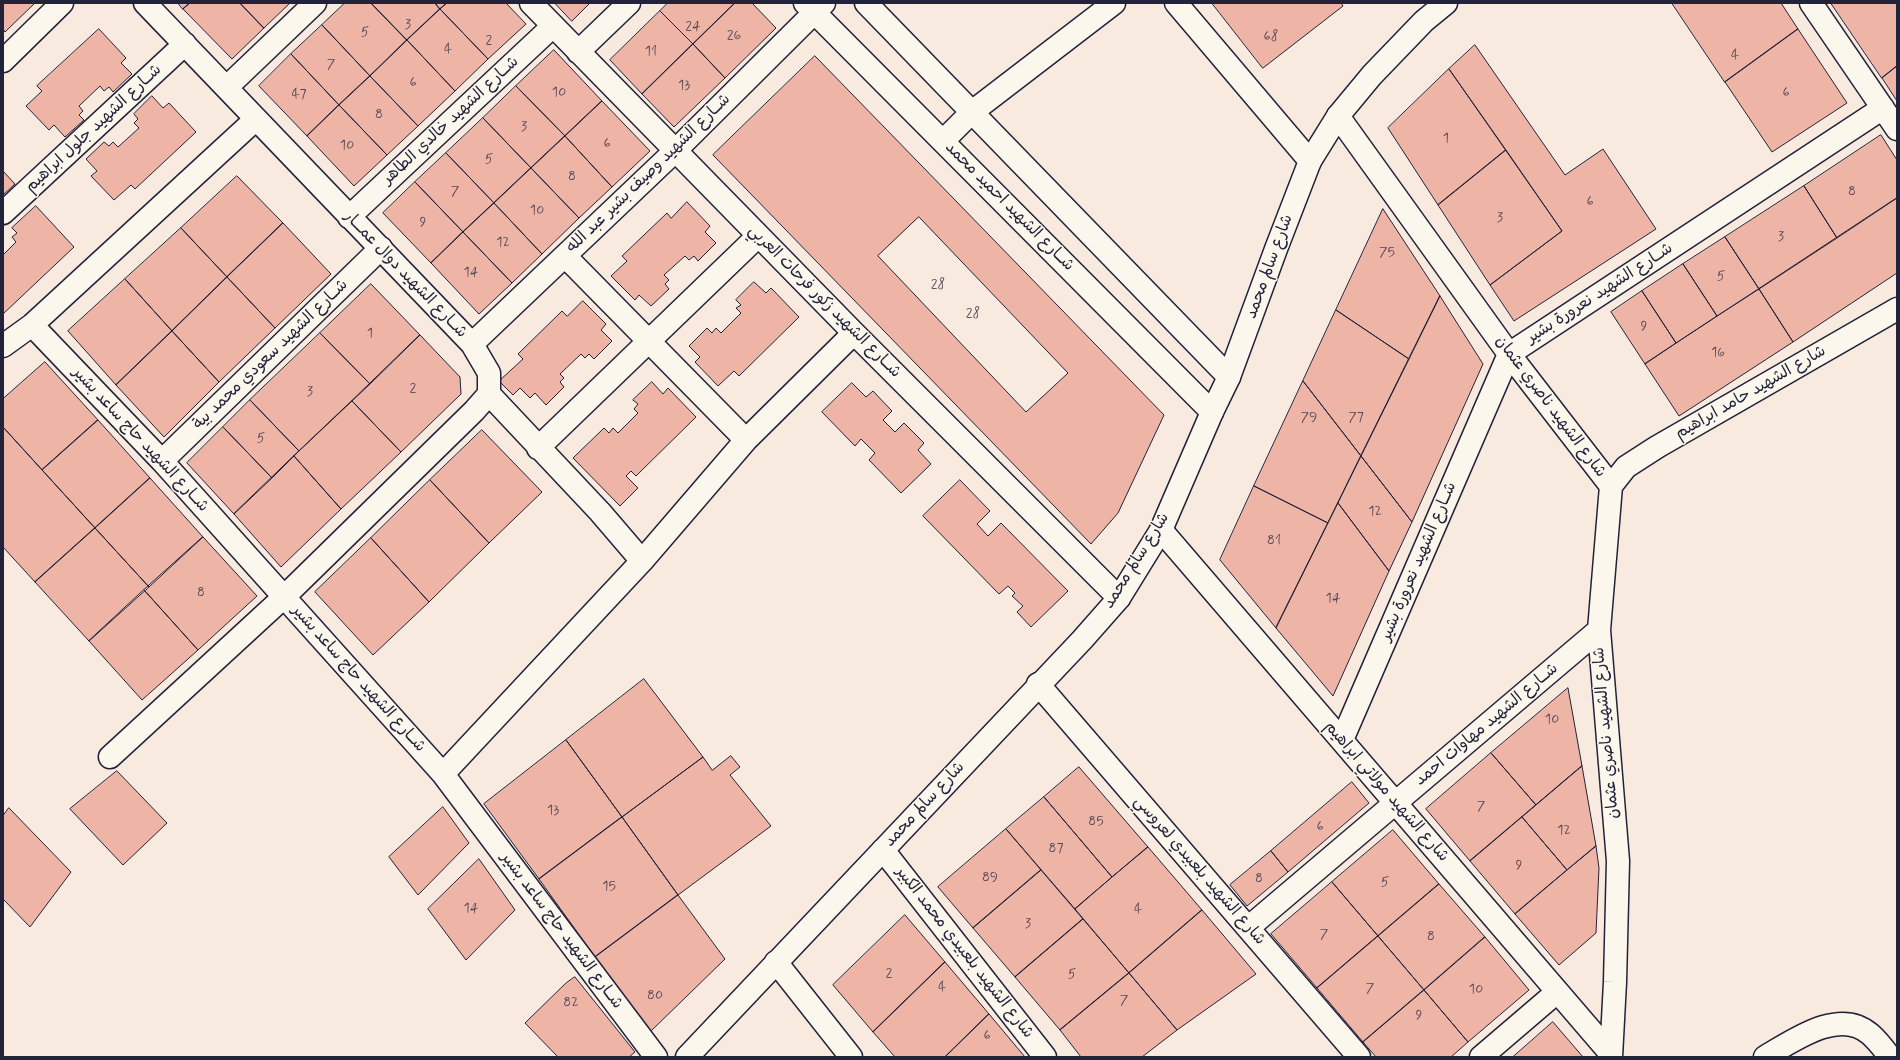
<!DOCTYPE html>
<html>
<head>
<meta charset="utf-8">
<style>
	body { margin:0 }
	#map { position:relative; width:1900px; height:1060px; overflow:hidden; background:#f8eade; font-family:Mynerve,sans-serif }
	canvas { display:block }
	.frame { position:absolute; inset:0; border:4px solid #22223b; pointer-events:none }
</style>
</head>
<body>
<div id="map">
<canvas width="1900" height="1060"></canvas>
<div class="frame"></div>
</div>
<script>
const context = document.querySelector('canvas').getContext('2d');
context.lineJoin = 'round';
function fill(path, color) { context.fillStyle = color; context.fill(path, 'evenodd'); }
function stroke(path, color, width, dash) { context.strokeStyle = color; context.lineWidth = width; context.lineCap = dash ? 'butt' : 'round'; context.setLineDash(dash || []); context.stroke(path); }
function drawText(font, color, halo, rows, align = 'center') {
  context.font = font + ' Mynerve,"Playpen Sans Arabic",sans-serif'; context.lineWidth = 3; context.setLineDash([]); context.textBaseline = 'middle'; context.strokeStyle = halo; context.fillStyle = color; for (const [text, x, y, turn = 0] of rows) {
    context.save(); context.translate(x, y); context.rotate((+turn || 0) * Math.PI / 180); context.textAlign = isNaN(turn) ? turn : align; if (halo) context.strokeText(text, 0, 0); context.fillText(text, 0, 0); context.restore();
  }
}
const building = new Path2D(`
	M3,3H35L5,32L3,29Z
	M178,3H190L183,9Z
	M190,3H240L264,28L232,59L183,9Z
	M240,3H290L264,28Z
	M345,3H371L407,40L370,76L322,25Z
	M371,3H435L440,9L407,40Z
	M435,3H447L440,9Z
	M447,3H506L526,24L488,59L440,9Z
	M555,3H590L572,21Z
	M668,3H735L693,44L660,11Z
	M735,3H752L776,28L725,78L693,44Z
	M1212,3H1341L1343,6L1263,68Z
	M1672,3H1781L1798,29L1725,82Z
	M1831,3H1897V66L1882,78Z
	M440,9L488,59L455,91L407,40Z
	M660,11L693,44L642,94L610,60Z
	M322,25L370,76L339,105L291,54Z
	M99,29L126,58L121,63L132,74L113,92L109,87L104,91L100,86L79,106L83,111L79,115L84,120L65,137L54,125L49,130L26,106L42,91L37,86Z
	M1798,29L1847,103L1772,152L1725,82Z
	M407,40L455,91L418,126L370,76Z
	M693,44L725,78L674,127L642,94Z
	M1475,45L1565,175L1603,149L1656,229L1514,321L1490,285L1562,231L1449,69Z
	M554,50L602,101L565,136L516,86Z
	M291,54L339,105L307,136L259,86Z
	M815,56L1164,415L1118,513L1091,544L713,155Z
	M1897,66V101L1882,78Z
	M1449,69L1506,150L1438,205L1388,128Z
	M370,76L418,126L387,155L339,105Z
	M516,86L565,136L531,168L483,118Z
	M152,96L163,108L169,103L196,132L135,189L131,185L114,200L91,176L97,171L86,159L104,142L109,146L113,142L118,147L139,128L134,123L138,119L134,114Z
	M602,101L650,151L612,187L565,136Z
	M339,105L387,155L354,186L307,136Z
	M483,118L531,168L494,203L446,153Z
	M1881,135L1897,160V198L1837,238L1804,186Z
	M565,136L612,187L579,218L531,168Z
	M1506,150L1562,231L1490,285L1438,205Z
	M446,153L494,203L463,232L415,182Z
	M531,168L579,218L542,254L494,203Z
	M3,171L15,184L3,195Z
	M237,176L283,223L227,277L181,228Z
	M415,182L463,232L431,263L383,213Z
	M1804,186L1837,238L1759,289L1725,237Z
	M1897,198V273L1793,342L1759,289Z
	M687,202L710,226L705,232L716,243L698,261L694,256L689,260L685,256L664,275L669,280L665,284L669,289L651,306L639,295L635,300L611,276L627,261L622,256L667,213L671,218Z
	M494,203L542,254L512,283L463,232Z
	M36,206L74,247L3,314V255L16,242L12,237L17,233L12,228Z
	M1383,209L1440,296L1409,359L1336,310Z
	M919,217L1068,373L1026,412L878,256Z
	M283,223L331,274L275,328L227,277Z
	M181,228L227,277L172,331L125,279Z
	M463,232L512,283L479,314L431,263Z
	M1725,237L1759,289L1717,316L1683,264Z
	M1683,264L1717,316L1676,343L1642,291Z
	M227,277L275,328L219,382L172,331Z
	M125,279L172,331L116,385L68,331Z
	M754,282L766,293L771,288L799,317L739,376L734,371L718,386L695,362L700,357L689,346L707,328L712,333L716,328L721,333L741,313L736,308L741,305L736,300Z
	M371,284L420,335L370,384L320,333Z
	M1759,289L1793,342L1679,416L1645,364Z
	M1642,291L1676,343L1645,364L1611,312Z
	M1440,296L1483,364L1412,522L1361,456Z
	M583,301L606,324L601,330L612,341L594,359L589,354L585,358L581,354L560,374L564,378L560,382L564,387L546,405L535,393L530,398L520,388L513,395L499,381L523,359L518,354L562,311L567,316Z
	M1336,310L1409,359L1361,456L1303,381Z
	M172,331L219,382L164,437L116,385Z
	M320,333L370,384L299,451L250,400Z
	M420,335L460,377L461,394L401,452L352,401Z
	M45,362L98,420L42,470L3,427V399Z
	M1303,381L1361,456L1328,523L1254,486Z
	M652,382L663,394L668,388L696,417L636,476L631,471L626,476L638,488L620,506L573,458L604,428L609,433L613,428L618,433L638,413L634,409L638,404L633,400Z
	M852,383L866,397L873,391L892,411L883,420L895,432L904,423L924,443L918,450L931,464L901,493L869,460L875,453L861,439L855,446L822,412Z
	M250,400L299,451L272,478L223,427Z
	M352,401L401,452L341,509L294,456Z
	M98,420L150,478L95,528L42,470Z
	M3,427L95,528L35,582L3,547Z
	M223,427L272,478L234,514L187,463Z
	M482,430L542,492L489,543L430,480Z
	M294,456L341,509L281,567L234,514Z
	M1361,456L1412,522L1389,571L1338,503Z
	M150,478L203,537L149,587L95,528Z
	M430,480L489,543L429,602L371,538Z
	M960,480L990,511L977,524L988,536L1001,523L1068,591L1031,627L1017,612L1023,606L1012,596L1015,593L1008,586L999,594L923,516Z
	M1254,486L1328,523L1276,628L1220,560Z
	M1338,503L1389,571L1333,696L1276,628Z
	M95,528L149,587L89,641L35,582Z
	M203,537L257,596L198,650L144,590Z
	M371,538L429,602L373,655L315,592Z
	M144,590L198,650L142,700L89,641Z
	M644,679L703,757L622,817L566,740Z
	M1568,688L1582,766L1536,805L1491,753Z
	M566,740L622,817L539,879L484,804Z
	M1491,753L1536,805L1470,861L1426,809Z
	M731,756L740,767L730,775L771,826L678,895L622,817L703,757L712,770Z
	M1582,766L1596,846L1567,870L1522,817Z
	M1079,767L1148,847L1112,877L1044,797Z
	M117,771L167,823L123,865L70,809Z
	M1352,782L1369,803L1288,872L1271,851Z
	M1044,797L1112,877L1075,909L1006,829Z
	M443,807L469,843L418,895L389,857Z
	M9,808L71,872L30,927L3,899V816Z
	M622,817L678,895L595,957L539,879Z
	M1522,817L1567,870L1515,914L1470,861Z
	M1006,829L1041,870L973,928L938,887Z
	M1393,830L1439,884L1378,936L1332,882Z
	M1596,846L1599,868L1596,933L1559,965L1515,914Z
	M1148,847L1202,910L1129,973L1075,909Z
	M1271,851L1288,872L1247,906L1230,885Z
	M479,859L515,910L466,960L428,909Z
	M1041,870L1083,919L1015,977L973,928Z
	M1332,882L1378,936L1317,988L1271,934Z
	M1439,884L1485,937L1424,990L1378,936Z
	M678,895L725,959L650,1032L595,957Z
	M1202,910L1256,974L1177,1030L1129,973Z
	M905,915L945,962L873,1032L833,985Z
	M1083,919L1129,973L1060,1030L1015,977Z
	M1378,936L1424,990L1363,1042L1317,988Z
	M1485,937L1529,990L1468,1042L1424,990Z
	M945,962L989,1014L945,1057H895L873,1032Z
	M1129,973L1177,1030L1142,1057H1081L1060,1030Z
	M575,977L635,1052L629,1057H558L525,1023L566,983Z
	M1424,990L1468,1042L1451,1057H1376L1363,1042Z
	M989,1014L1025,1057H945Z
	M1553,1022L1583,1057H1513Z`);
const minor = new Path2D(`
	M145,3L472,344L489,373V394L600,512L642,561
	M531,3L854,333L1119,598
	M805,3L1212,412
	M866,3L1229,377
	M1176,3L1310,161
	M1811,3L1897,129
	M578,52L629,3
	M3,61L62,3
	M227,87L315,3
	M1338,116L1509,354L1611,486L1599,630L1618,861L1615,982L1611,1057
	M943,141L972,112L1114,3
	M3,213L185,44
	M349,217L553,26
	M565,256L746,440
	M32,325L162,461L443,774L656,1057
	M472,344L675,151L824,3
	M3,346L32,325L256,119
	M538,448L758,236
	M162,461L381,248
	M1611,486L1626,467L1657,447L1897,309
	M1161,530L1611,1054
	M1038,684L1359,1057
	M1342,740L1509,354L1883,108
	M110,757L285,596L474,411L489,394
	M443,774L642,561L746,440L854,333
	M883,850L1045,1057
	M1248,928L1599,630
	M776,962L851,1057
	M1481,1057L1557,992
	M1765,1057C1793,1041 1839,1007 1870,1034C1877,1040 1884,1049 1890,1057`);
const tertiary = new Path2D(`
	M687,1057L1082,640L1119,598L1161,530L1212,412L1229,377L1276,249L1310,161L1338,116L1372,75L1424,21L1446,3`);
const numberNames = [
	["3",408,25],
	["24",693,27],
	["5",365,33],
	["26",734,36],
	["68",1271,37],
	["2",489,41],
	["4",448,50],
	["11",651,52],
	["4",1735,56],
	["7",331,65],
	["6",413,83],
	["13",684,86],
	["10",559,93],
	["6",1786,93],
	["47",299,95],
	["8",379,115],
	["3",524,127],
	["1",1446,139],
	["6",607,144],
	["10",347,146],
	["5",489,160],
	["8",572,177],
	["7",455,192],
	["8",1852,192],
	["6",1590,202],
	["10",537,211],
	["3",1500,218],
	["9",423,223],
	["3",1781,237],
	["12",503,243],
	["75",1387,253],
	["14",471,273],
	["5",1721,277],
	["28",938,285],
	["28",973,314],
	["9",1644,327],
	["1",370,334],
	["16",1718,353],
	["2",413,389],
	["3",310,392],
	["79",1309,418],
	["77",1356,418],
	["5",261,439],
	["12",1375,512],
	["81",1274,541],
	["8",201,593],
	["14",1333,599],
	["10",1552,720],
	["7",1481,807],
	["13",553,811],
	["85",1096,822],
	["6",1320,827],
	["12",1564,831],
	["87",1056,849],
	["9",1519,866],
	["89",990,878],
	["8",1259,879],
	["5",1385,883],
	["15",609,887],
	["14",471,909],
	["4",1138,910],
	["3",1028,924],
	["7",1324,935],
	["8",1431,937],
	["2",889,974],
	["5",1072,975],
	["4",942,988],
	["7",1370,989],
	["10",1476,990],
	["80",655,996],
	["7",1124,1001],
	["82",571,1003],
	["9",1419,1016],
	["6",987,1036]
];
const streetNames = [
	["شــارع الشهيد خالدي الطاهر",451,121,-43],
	["شــارع الشهيد جلول ابراهيم",94,129,-43],
	["شــارع الشهيد وصيف بشير عبد الله",649,174,-44],
	["شــارع الشهيد احميد محمد",1009,207,45],
	["شارع سالم محمد",1270,267,-70],
	["شــارع الشهيد دوال عمـــار",405,275,46],
	["شــارع الشهيد نعرورة بشير",1600,294,-33],
	["شــارع الشهيد زكور فرحات العربي",824,302,45],
	["شــارع الشهيد سعودي محمد بية",271,355,-44],
	["شارع الشهيد حامد ابراهيم",1751,393,-30],
	["شارع الشهيد ناصري عثمان",1550,407,53],
	["شــارع الشهيد حاج ساعد بشير",140,440,47],
	["شارع سالم محمد",1137,561,-58],
	["شــارع الشهيد نعرورة بشير",1419,562,-67],
	["شــارع الشهيد حاج ساعد بشير",358,679,48],
	["شــارع الشهيد مهاوات احمد",1487,725,-40],
	["شارع الشهيد ناصري عثمان",1607,733,-95],
	["شارع الشهيد مولاتي ابراهيم",1386,792,49],
	["شارع سالم محمد",925,805,-47],
	["شارع الشهيد بلعبيدي لعروسي",1199,871,49],
	["شــارع الشهيد حاج ساعد بشير",561,931,53],
	["شارع الشهيد بلعبيدي محمد الكبير",964,953,52]
];
fill(building, '#eeb5a6');
stroke(building, '#22223b', 1);
stroke(minor, '#22223b', 25);
stroke(tertiary, '#22223b', 25);
stroke(minor, '#fbf7ec', 22);
stroke(tertiary, '#fbf7ec', 22);
drawText('14px', '#554756', null, numberNames);
drawText('16px', '#22223b', '#fbf7ec', streetNames);
</script>
</body>
</html>
